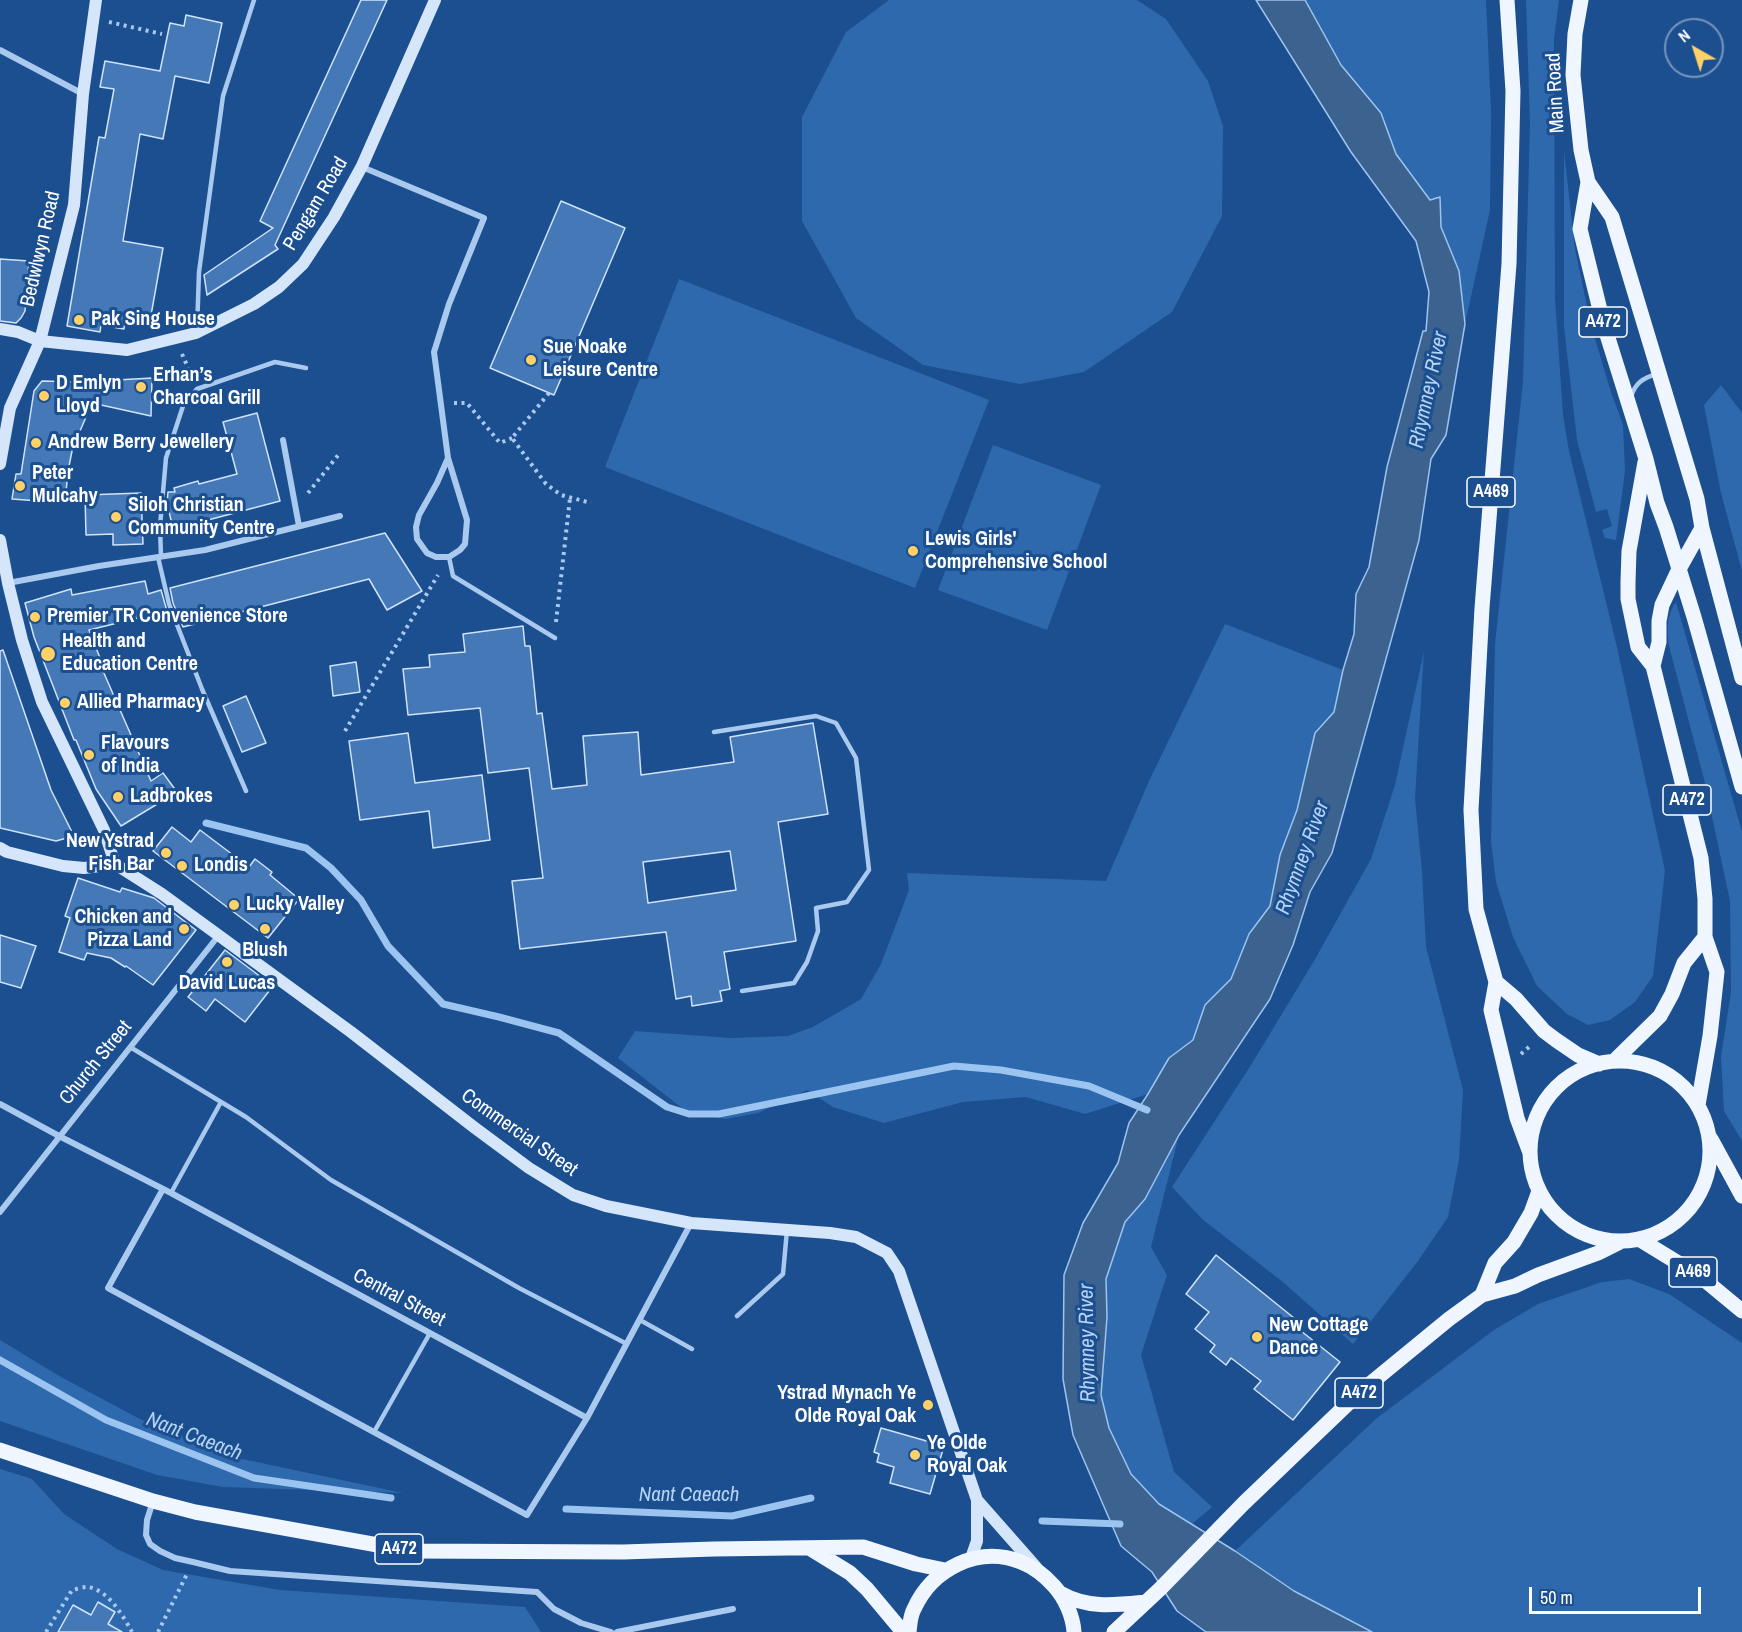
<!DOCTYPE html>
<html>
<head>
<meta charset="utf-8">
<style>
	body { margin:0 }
	#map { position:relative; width:1742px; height:1632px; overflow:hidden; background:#1b4f8f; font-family:"Archivo Narrow",sans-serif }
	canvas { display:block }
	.north { position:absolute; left:1664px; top:18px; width:60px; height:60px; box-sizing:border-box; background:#1b4f8f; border:2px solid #7695bc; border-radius:50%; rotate:321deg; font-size:16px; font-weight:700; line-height:24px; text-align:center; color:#fff }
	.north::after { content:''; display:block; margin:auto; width:21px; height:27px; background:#ffd166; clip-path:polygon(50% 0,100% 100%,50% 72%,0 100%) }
	.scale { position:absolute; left:1529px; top:1587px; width:172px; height:27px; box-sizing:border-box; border:3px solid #fff; border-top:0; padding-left:8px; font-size:18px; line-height:21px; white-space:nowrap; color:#fff; -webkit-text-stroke:4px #1b4f8f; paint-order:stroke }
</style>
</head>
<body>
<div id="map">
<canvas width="1742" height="1632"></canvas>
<div class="north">N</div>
<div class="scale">50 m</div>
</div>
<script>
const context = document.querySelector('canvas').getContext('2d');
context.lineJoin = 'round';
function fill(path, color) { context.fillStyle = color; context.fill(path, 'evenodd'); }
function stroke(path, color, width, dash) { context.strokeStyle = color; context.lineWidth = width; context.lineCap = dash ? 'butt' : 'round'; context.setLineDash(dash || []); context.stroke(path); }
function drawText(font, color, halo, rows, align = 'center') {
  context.font = font + ' "Archivo Narrow",sans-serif'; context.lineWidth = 6; context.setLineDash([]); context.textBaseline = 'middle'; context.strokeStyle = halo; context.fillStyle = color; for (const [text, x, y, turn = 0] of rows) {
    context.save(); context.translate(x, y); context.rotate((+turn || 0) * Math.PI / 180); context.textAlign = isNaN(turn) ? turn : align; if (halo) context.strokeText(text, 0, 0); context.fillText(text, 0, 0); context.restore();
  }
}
const green = new Path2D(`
	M889,0H1137L1166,19L1208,81L1223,126L1222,216L1172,312L1084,372L1020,384L923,365L856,318L802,221V117L846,32Z
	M1305,0H1486L1491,112L1490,210L1465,324L1459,271L1441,227L1440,197L1430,201L1396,154L1381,113L1341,65Z
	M1526,0H1559L1554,39L1555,298L1563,415L1569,451L1617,647L1665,871L1653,976L1635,1002L1610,1020L1588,1025L1567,1014L1537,986L1513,937L1496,882L1491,841L1495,644L1523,381L1530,124Z
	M1564,151L1575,249L1591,325L1610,389L1623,425L1625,471L1616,540L1605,538L1602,530L1612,526L1607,509L1596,512L1577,440L1564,327Z
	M679,279L989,400L915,588L605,467Z
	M1721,385L1742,413V571L1721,493L1704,405Z
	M993,445L1101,485L1047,630L938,590Z
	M1676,602L1742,832V1141L1724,1111L1721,1057L1731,992L1730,901L1704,779L1669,646C1667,630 1666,615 1676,602Z
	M1225,624L1343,670L1334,713L1315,733L1297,810L1280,855L1270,906L1249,934L1231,979L1205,1005L1193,1040L1169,1058L1148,1094L1085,1114L1026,1097L963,1102L884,1123L833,1107L807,1090L758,1113L725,1119L687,1112L618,1058L635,1031L730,1038L788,1036L813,1027L861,999L881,964L909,890L907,873L1106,881L1149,781Z
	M1424,651L1415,798L1422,871L1426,947L1463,1090L1459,1160L1448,1217L1418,1261L1353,1344L1284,1283L1202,1219L1172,1187L1251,1065L1314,961L1371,859L1395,785Z
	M1179,1135L1151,1247L1167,1275L1141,1355L1174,1472L1212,1507L1191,1525L1159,1504L1131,1474L1109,1428L1101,1395L1107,1317L1106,1279L1125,1222L1145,1199Z
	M1629,1279L1669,1294L1742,1343V1632H1372L1294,1591L1235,1551L1377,1418L1494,1330L1538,1304L1602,1282Z
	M0,1340L61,1377L140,1419L233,1457L403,1493L223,1487L157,1475L0,1421Z
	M0,1469L32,1479L64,1514L117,1549L163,1570L280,1590L525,1607L541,1632H0Z`);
const water = new Path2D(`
	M1256,0H1305L1341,65L1381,113L1396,154L1430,200L1440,197L1441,227L1459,271L1465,324L1446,435L1431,459L1419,540L1332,853L1310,892L1293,945L1270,999L1179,1135L1145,1199L1125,1222L1106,1279L1107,1317L1101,1395L1109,1428L1131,1474L1159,1504L1235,1551L1294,1591L1372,1632H1206L1177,1611L1152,1572L1121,1546L1073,1435L1063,1379L1064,1275L1083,1223L1118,1163L1129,1123L1148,1094L1169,1058L1193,1040L1205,1005L1231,979L1249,934L1270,906L1280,855L1297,810L1315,733L1334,712L1343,670L1354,634L1356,594L1369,567L1387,467L1423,331H1426L1429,292L1416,241L1351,152Z`);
const stream = new Path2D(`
	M206,823L306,848L331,868L361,900L388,946L443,1004L499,1017L559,1033L667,1107L689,1114H719L954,1066L1001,1070L1089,1086L1147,1110
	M0,1360L106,1420L254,1478L391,1498
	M566,1509L732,1516L811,1498
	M1042,1521L1120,1524`);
const building = new Path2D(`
	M361,0H387L275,245L278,249L207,295L204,275L273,228L260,221Z
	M186,15L222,23L209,83L175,76L163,139L140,134L123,241L163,248L150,321L126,317L124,329L101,325L100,332L67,326L99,137L105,138L114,89L100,87L105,61L160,71L170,23L184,26Z
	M561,201L625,228L554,395L490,368Z
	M0,259L29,261L25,311L21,318L16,323L0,321Z
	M152,378L151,416L92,403L80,431H76L68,471L65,503L12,499L16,474H21L34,391L42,381L80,382Z
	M257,413L280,501L208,520L209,523L174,533L167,503L168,492H175L174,488L198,481L199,484L237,474L223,422Z
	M141,493L143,544L113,545V534L86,535L85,495Z
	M385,533L422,591L387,610L369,579L183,627L173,603L170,588Z
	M145,581L148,594L161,590L167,611L89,630L102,663L100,664L151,781L163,773L177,792L121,826L96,789L76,740H74L34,637L25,603L71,589L72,595Z
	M523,626L525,646H530L537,714L542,713L552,789L587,785L583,736L638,732L641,775L734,762L730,737L813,723L828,814L778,822L796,941L724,952L730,989L720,991L722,1001L692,1006L691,996L676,999L666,932L520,949L512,881L543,878L529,768L488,773L480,708L408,715L403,669L430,667L429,655L465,652L463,634ZM730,851L736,890L648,903L643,862Z
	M3,650L51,790L74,836L56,841L0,828V651Z
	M356,662L360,692L333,696L330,666Z
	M246,696L266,743L242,752L223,706Z
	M408,733L415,783L482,775L490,840L433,848L429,811L360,820L349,741Z
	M172,827L191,842L200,830L249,867L255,859L272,872L270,875L299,899L268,938L153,851Z
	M78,878L120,892L122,888L154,898L196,930L153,985L126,966L125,967L111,958L87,953L84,960L59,952L70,918L65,916Z
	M0,935L36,946L21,988L0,982Z
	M225,950L273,986L245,1022L215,999L206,1011L188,997Z
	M1216,1255L1294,1318L1291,1323L1340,1362L1293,1420L1254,1389L1261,1381L1231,1358L1226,1365L1210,1352L1215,1345L1195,1329L1209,1312L1186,1294Z
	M881,1428L944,1446L930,1494L890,1483L894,1467L877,1462L879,1454L874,1452Z
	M98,1602L115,1612L108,1624L122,1632H58L73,1605L91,1615Z`);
const path = new Path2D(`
	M109,22L162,34
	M182,354L192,377
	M549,393L512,438L546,484L561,495L591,503
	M454,403H467L500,443L512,438
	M308,493L339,454
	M556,622L570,498
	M345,731L438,575
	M1521,1054L1529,1047
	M46,1632L72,1590C77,1589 83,1587 87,1587C108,1589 123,1616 132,1632
	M158,1632L187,1574`);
const lane = new Path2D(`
	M197,330L199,272L223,96L254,0
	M1631,397C1635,383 1643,378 1657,374
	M158,557L169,604L202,689L246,791
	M161,557L160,526L166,458L183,406L197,389L275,362L306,368
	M449,557L453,576L555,638
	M714,732L816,716L836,723L856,758L869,870L847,902L816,908L818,931L807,962L794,983L742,991
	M130,1047L246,1117L331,1180L519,1288L627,1344
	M171,1193L221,1102
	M737,1316L783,1274L787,1230
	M640,1320L692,1349
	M374,1432L430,1333`);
const street = new Path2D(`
	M0,50L83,94
	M362,167L484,218L449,304L434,352L448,458L467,520L465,544L460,550L449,557H436L427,553L417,539L416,527L419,515L437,483L448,458
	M283,440L299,526
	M8,583L99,566L205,550L340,516
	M0,1104L59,1136L171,1193L587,1418L691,1223
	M163,1189L108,1288L527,1515L587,1418
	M0,1212L219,935
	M153,1501L147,1520L146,1535L150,1544L160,1551L175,1558L193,1562L230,1571L537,1592L554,1609L581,1623L611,1632
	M617,1632L733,1609`);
const secondary = new Path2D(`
	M0,329L18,332L40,341L127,350L196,333L254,304L279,287L303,264L334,217L362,166L435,0
	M0,464L10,408L40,341L74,205L83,94L96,0
	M0,540L8,583L22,640L42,702L104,830L115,864
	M0,848L7,852L63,866L84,868L115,864
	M115,864L162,894L351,1032L475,1128L529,1168L573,1195L606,1206L691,1223L830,1233L856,1237L887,1253L899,1271L977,1500V1541L971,1558
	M977,1500L1036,1567`);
const primary = new Path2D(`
	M1507,0L1513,91L1509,264L1482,608L1471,810L1476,909L1496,982L1491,1010L1517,1118L1530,1153
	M1581,0L1575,34L1573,75L1581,150L1588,182L1580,229L1603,322L1646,459L1657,503L1666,527L1694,617L1742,787
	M1588,182L1612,217L1697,499L1702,528L1742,678
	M1645,462L1629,551L1628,582V599L1638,647L1653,666L1701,858L1705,899V937L1717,972L1710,1036L1698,1105
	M1653,666L1659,642V621L1662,605L1679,569L1702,528
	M1496,982L1516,999L1544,1031L1556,1040L1578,1055L1599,1064
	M1530 1151a90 90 0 1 1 180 0a90 90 0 1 1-180 0Z
	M1614,1061L1660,1016L1672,994L1684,963L1705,937
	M1711,1139L1742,1196
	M1639,1239L1701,1277L1742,1311
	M1482,1295L1495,1263L1514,1242L1531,1213L1539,1191
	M0,1450L153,1501L195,1512L411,1551L623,1552L714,1549L863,1547L916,1564L945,1570
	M811,1549L850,1573L867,1589L903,1632
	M1060,1593C1088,1609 1116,1605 1146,1602
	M909,1632C910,1625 910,1616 914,1609C932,1569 978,1545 1021,1562C1034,1567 1045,1576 1054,1586C1065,1598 1073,1616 1074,1632
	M1114,1632L1160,1589L1244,1503L1360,1392L1449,1319L1482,1295L1515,1286L1538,1275L1598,1253L1620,1242`);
const markers = [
	[79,320,6,"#ffd166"],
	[531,360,6,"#ffd166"],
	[141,387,6,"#ffd166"],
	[44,396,6,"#ffd166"],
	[36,443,6,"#ffd166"],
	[20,486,6,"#ffd166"],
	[116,517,6,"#ffd166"],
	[913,551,6,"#ffd166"],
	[35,617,6,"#ffd166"],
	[48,654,8,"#ffd166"],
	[65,703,6,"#ffd166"],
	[89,755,6,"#ffd166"],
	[118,797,6,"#ffd166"],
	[166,853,6,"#ffd166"],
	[182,866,6,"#ffd166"],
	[234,905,6,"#ffd166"],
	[184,929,6,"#ffd166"],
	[265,929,6,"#ffd166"],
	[227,962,6,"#ffd166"],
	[1257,1337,6,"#ffd166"],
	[928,1405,6,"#ffd166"],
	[915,1455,6,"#ffd166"]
];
const shields = [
	[1603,322,48],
	[1491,492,48],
	[1687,800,48],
	[1693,1272,48],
	[1359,1393,48],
	[399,1549,48]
];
const shieldNames = [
	["A472",1603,322],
	["A469",1491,492],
	["A472",1687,800],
	["A469",1693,1272],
	["A472",1359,1393],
	["A472",399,1549]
];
const streetNames = [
	["Main Road",1556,93,-93],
	["Pengam Road",316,204,-59],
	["Bedwlwyn Road",41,249,-77],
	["Church Street",96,1063,-51],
	["Commercial Street",519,1133,35],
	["Central Street",399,1298,28]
];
const poiNames = [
	["Pak Sing House",91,320],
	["Sue Noake",543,348],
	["Leisure Centre",543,371],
	["Erhan’s",153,376],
	["Charcoal Grill",153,399],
	["D Emlyn",56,384],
	["Lloyd",56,407],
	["Andrew Berry Jewellery",48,443],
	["Peter",32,474],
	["Mulcahy",32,497],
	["Siloh Christian",128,506],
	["Community Centre",128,529],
	["Lewis Girls'",925,540],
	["Comprehensive School",925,563],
	["Premier TR Convenience Store",47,617],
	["Health and",62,642],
	["Education Centre",62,665],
	["Allied Pharmacy",77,703],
	["Flavours",101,744],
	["of India",101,767],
	["Ladbrokes",130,797],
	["New Ystrad",154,842,"right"],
	["Fish Bar",154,865,"right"],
	["Londis",194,866],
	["Lucky Valley",246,905],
	["Chicken and",172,918,"right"],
	["Pizza Land",172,941,"right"],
	["Blush",265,951,"center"],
	["David Lucas",227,984,"center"],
	["New Cottage",1269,1326],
	["Dance",1269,1349],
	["Ystrad Mynach Ye",916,1394,"right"],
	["Olde Royal Oak",916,1417,"right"],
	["Ye Olde",927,1444],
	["Royal Oak",927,1467]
];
const waterNames = [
	["Rhymney River",1429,390,-78],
	["Rhymney River",1303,858,-70],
	["Rhymney River",1088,1343,-91],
	["Nant Caeach",194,1437,21],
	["Nant Caeach",689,1495]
];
fill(green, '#2e69ad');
fill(water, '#3c6290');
stroke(water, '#9cc4f0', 1.5);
stroke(stream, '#9cc4f0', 7);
fill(building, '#4478b7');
stroke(building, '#cfe3fa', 1.5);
stroke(path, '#a9c9ee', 4, [3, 4.5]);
stroke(lane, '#a9c9ee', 4.5);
stroke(street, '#a9c9ee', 6);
stroke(secondary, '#d6e6fa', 12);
stroke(primary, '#f0f6ff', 15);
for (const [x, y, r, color] of markers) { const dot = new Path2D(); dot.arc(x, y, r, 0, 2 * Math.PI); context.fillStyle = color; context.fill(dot); stroke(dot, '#1b4f8f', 2); }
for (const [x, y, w] of shields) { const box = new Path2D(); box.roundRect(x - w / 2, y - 15, w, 30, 4.5); context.fillStyle = '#1b4f8f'; context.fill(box); stroke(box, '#fff', 1.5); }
drawText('bold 18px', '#fff', null, shieldNames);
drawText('20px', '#fff', '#1b4f8f', streetNames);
drawText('bold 20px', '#fff', '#1b4f8f', poiNames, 'left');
drawText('italic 21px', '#b5d3f5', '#1b4f8f', waterNames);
</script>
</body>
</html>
